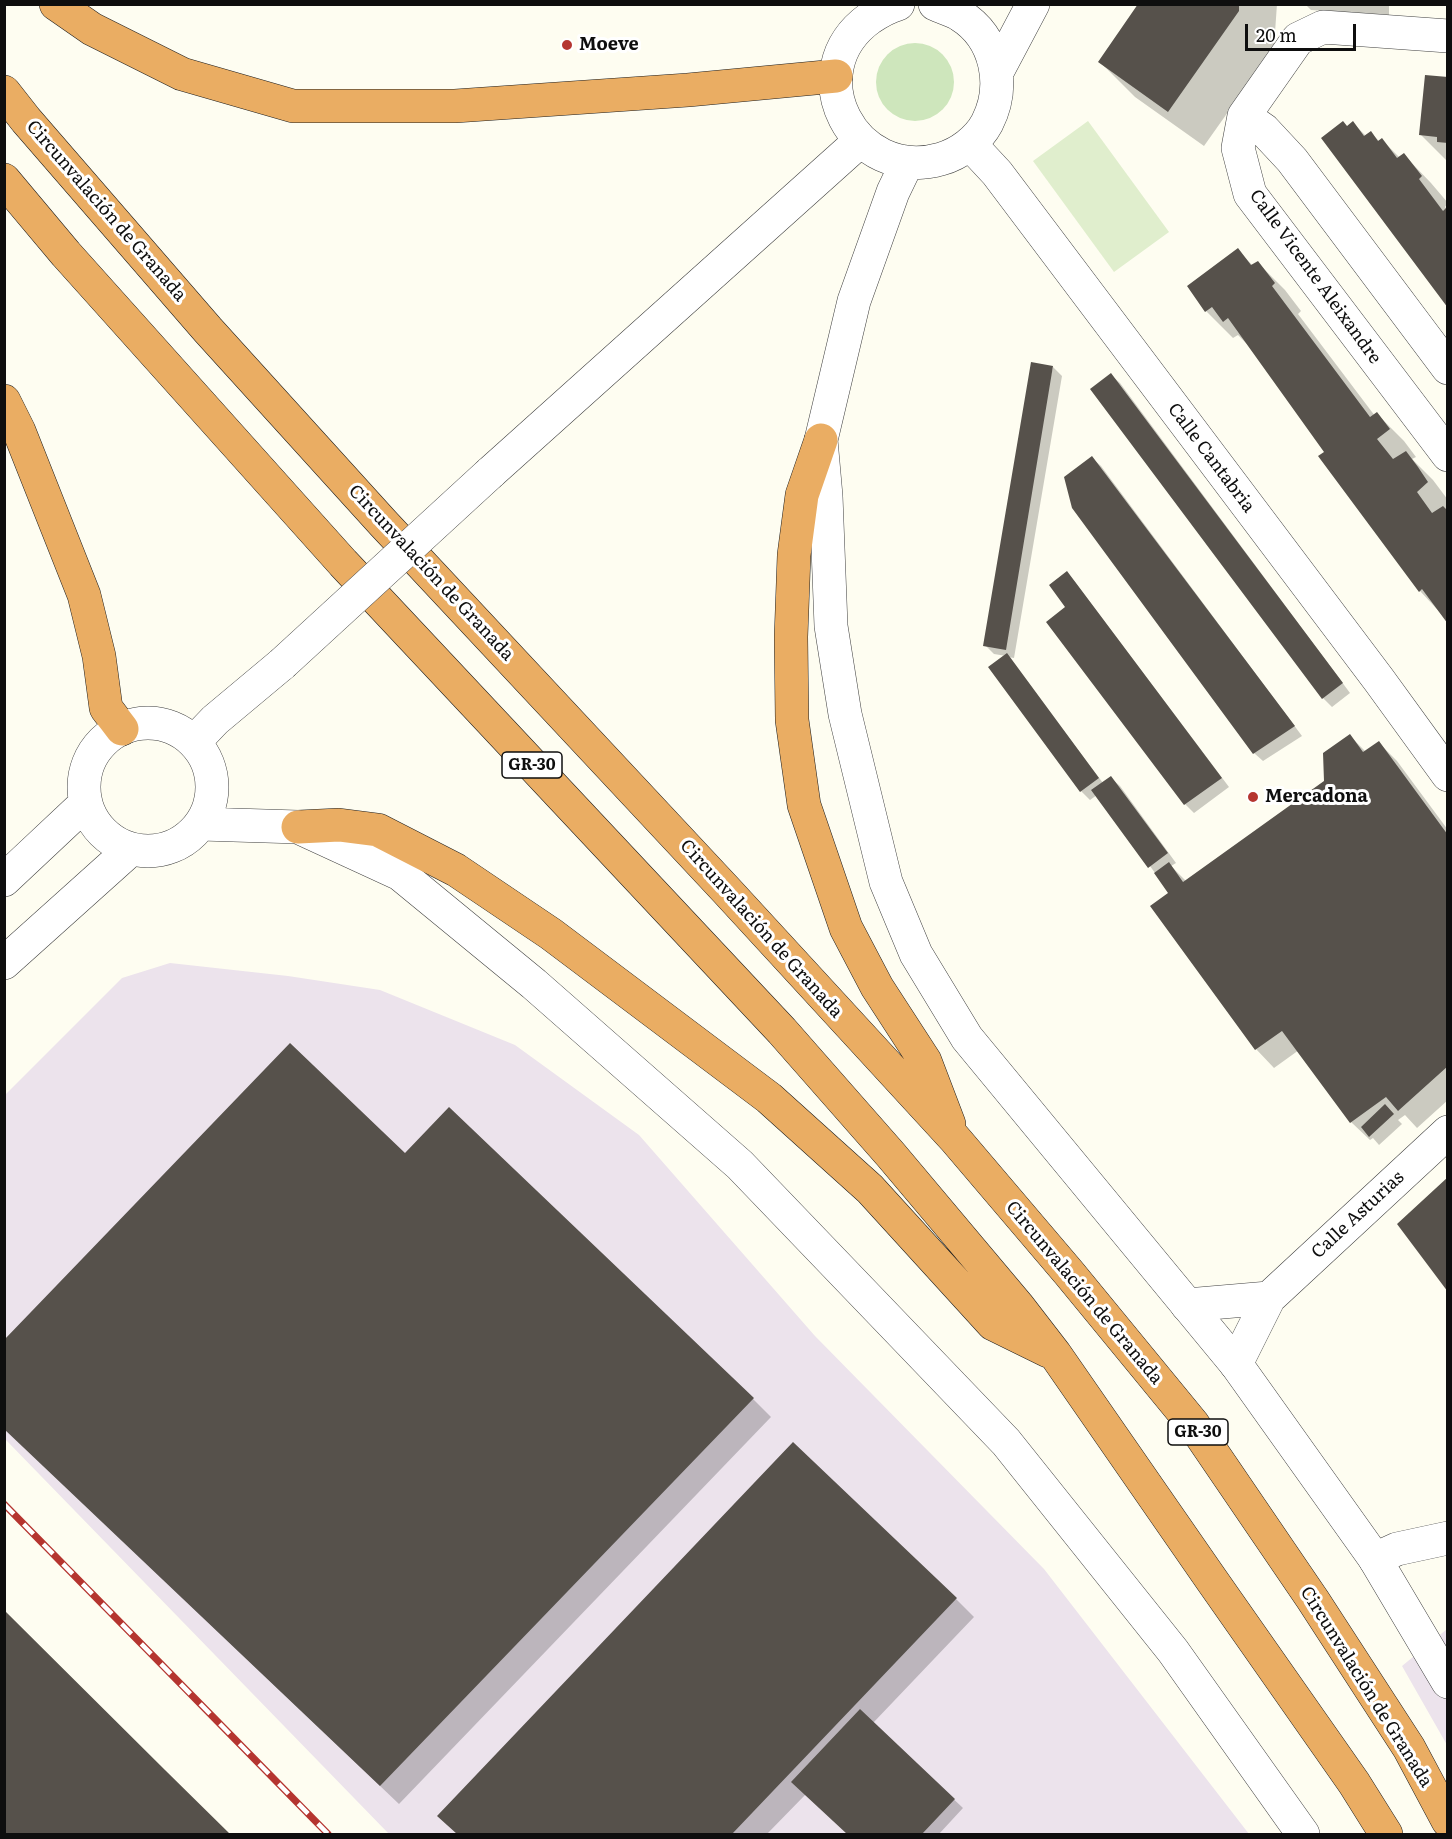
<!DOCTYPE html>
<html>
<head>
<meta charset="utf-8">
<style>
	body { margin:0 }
	#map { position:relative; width:1452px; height:1839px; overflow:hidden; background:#fefdf1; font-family:Literata,serif }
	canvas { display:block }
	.frame { position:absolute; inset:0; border:6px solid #0e0e0e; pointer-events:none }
	.scale { position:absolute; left:1245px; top:24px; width:111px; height:27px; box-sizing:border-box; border:3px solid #0e0e0e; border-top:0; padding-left:8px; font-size:18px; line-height:21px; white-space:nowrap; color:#0e0e0e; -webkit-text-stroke:4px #fff; paint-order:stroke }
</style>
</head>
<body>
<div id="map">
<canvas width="1452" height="1839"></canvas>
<div class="frame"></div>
<div class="scale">20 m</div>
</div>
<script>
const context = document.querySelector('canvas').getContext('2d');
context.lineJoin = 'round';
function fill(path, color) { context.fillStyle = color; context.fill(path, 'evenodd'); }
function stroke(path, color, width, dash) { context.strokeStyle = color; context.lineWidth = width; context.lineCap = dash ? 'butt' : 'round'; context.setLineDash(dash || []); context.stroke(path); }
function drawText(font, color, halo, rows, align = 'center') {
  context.font = font + ' Literata,serif'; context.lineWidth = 6; context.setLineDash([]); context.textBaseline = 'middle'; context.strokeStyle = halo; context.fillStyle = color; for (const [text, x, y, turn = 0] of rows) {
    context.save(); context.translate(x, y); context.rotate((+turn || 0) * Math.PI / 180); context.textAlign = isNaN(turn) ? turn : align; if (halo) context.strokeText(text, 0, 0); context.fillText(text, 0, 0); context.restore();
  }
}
const industrial = new Path2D(`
	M170,963L288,976L380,990L515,1045L639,1135L815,1336L1044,1569L1249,1834H389L5,1439V1095L122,978Z
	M1447,1629V1745L1402,1666Z`);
const green = new Path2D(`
	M876 82a39 39 0 1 1 78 0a39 39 0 1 1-78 0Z`);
const pitch = new Path2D(`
	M1088,121L1169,232L1114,272L1033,161Z`);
const shadow = new Path2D(`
	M1140,4H1277L1274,47L1204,146L1135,97L1100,62Z
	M1305,4H1389V15L1311,10Z
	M1448,79V162L1420,134Z
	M1353,123L1366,136L1371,133L1380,142L1382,140L1400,158L1404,155L1431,183L1448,203L1445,207L1448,210V305Z
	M1238,250L1253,266L1258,263L1285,290L1301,311L1298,314L1375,416L1377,414L1404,441L1416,457L1412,459L1433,480L1448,500V621L1420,591L1326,452L1252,349L1238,335L1233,338L1206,311Z
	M1053,367L1062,376L1014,658L1008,657L1103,783L1111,778L1120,786L1176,863L1171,866L1186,881L1325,781L1350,736L1366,752L1379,743L1397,761L1448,830V1100L1417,1128L1405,1115L1398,1120L1402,1124L1379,1145L1373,1138L1370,1140L1351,1122L1299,1050L1274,1068L1256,1049L1170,893L1097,795L1090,800L1081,791L990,668L1006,656L994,654L985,645Z
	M1111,375L1120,383L1350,693L1332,707L1323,698Z
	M1092,458L1101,466L1302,736L1263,761L1254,753Z
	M1067,573L1075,582L1229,787L1194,813L1185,804L1067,607Z
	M405,1155L753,1399L771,1417L399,1804L4,1428Z
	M956,1599L974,1617L873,1723L963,1808L939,1834H849L806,1794L767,1834H458L439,1816Z
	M4,1613L227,1834H4Z`);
const building = new Path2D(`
	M1138,4H1239V11L1168,112L1098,62Z
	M1425,75L1448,77V143L1437,142V137L1419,135Z
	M1343,121L1347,126L1353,121L1364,136L1371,131L1378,141L1382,138L1397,158L1404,153L1422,176L1419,179L1443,211L1446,208L1448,211V308L1321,138Z
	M1238,248L1251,265L1258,261L1275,283L1272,286L1370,417L1377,412L1390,429L1377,439L1393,459L1406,451L1418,467L1428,482L1417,492L1432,513L1443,506L1448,511V624L1422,589L1419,592L1318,456L1324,452L1228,318L1223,322L1212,307L1205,312L1187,286Z
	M1031,362L1053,366L1006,650L983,646Z
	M1111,373L1343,683L1322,699L1090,389Z
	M1092,456L1295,726L1253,754L1072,508L1064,477Z
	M1067,571L1222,778L1184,805L1046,622L1065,607L1049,585Z
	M1007,653L1099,778L1080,792L988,667Z
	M1350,734L1363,752L1379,741L1448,835V1066L1398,1111L1386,1097L1350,1123L1282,1031L1255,1050L1150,906L1168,893L1154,873L1169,862L1183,882L1324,781L1323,753Z
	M1111,776L1168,853L1148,868L1091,790Z
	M290,1043L405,1153L449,1107L754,1398L380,1786L4,1429V1340Z
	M1385,1104L1394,1114L1369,1137L1361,1127Z
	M1448,1177V1292L1397,1224Z
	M793,1442L957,1598L732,1834H457L437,1816Z
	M4,1610L165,1770L230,1834H4Z
	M860,1709L955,1799L922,1834H847L791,1782Z`);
const minor = new Path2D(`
	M1448,36L1323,27L1298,39L1244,116L1238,148L1250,194L1448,455
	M1244,116L1264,130L1292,160L1448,368
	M970,144L997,173L1379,680L1448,775
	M1187,1305L1269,1298
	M1236,1364L1269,1298L1448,1132
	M1375,1559L1397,1549L1448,1538`);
const tertiary = new Path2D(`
	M898,4C887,7 879,12 870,18C795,72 854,184 941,159C959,154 978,140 987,123C1006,86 997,38 960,15C953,10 943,8 935,4
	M997,72L1033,4
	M907,163L893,192L854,301L821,440L826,496L831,626L845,714L886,882L916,954L967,1038L1236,1364L1375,1559L1448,1682
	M490,473L860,141
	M84 787a64 64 0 1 1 128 0a64 64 0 1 1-128 0Z
	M194,742L215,720L282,664
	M201,824L298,827L400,874L534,984L740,1165L1006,1442L1173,1651L1303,1834
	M4,880L86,803
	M4,963L131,849`);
const motorway = new Path2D(`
	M56,4L92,29L182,74L293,106H455L688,90L836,76
	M4,92L26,120L208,330L383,523L727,891L955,1139L1069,1273L1193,1424L1313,1600L1409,1748L1448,1821
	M4,180L66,254L343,563L782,1031L891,1155L1018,1306L1055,1354L1211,1579L1354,1783L1386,1834
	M4,401L19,431L84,595L99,656L106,708L122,729
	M821,440L802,495L794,555L791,637L792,720L804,805L846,928L877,987L925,1061L949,1124
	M298,827L339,825L378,830L456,870L551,934L769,1098L870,1189L993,1324L1048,1351`);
const rail = new Path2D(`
	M4,1504L328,1834`);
const tertiaryBridge = new Path2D(`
	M282,664L490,473`);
const markers = [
	[567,45,6,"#b53530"],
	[1253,797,6,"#b53530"]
];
const shields = [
	[532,765,60],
	[1198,1432,60]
];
const shieldNames = [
	["GR-30",532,765],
	["GR-30",1198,1432]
];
const poiNames = [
	["Moeve",579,45],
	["Mercadona",1265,797]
];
const streetNames = [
	["Circunvalación de Granada",106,211,49],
	["Calle Vicente Aleixandre",1315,277,54],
	["Calle Cantabria",1211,458,53],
	["Circunvalación de Granada",431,573,47],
	["Circunvalación de Granada",761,929,48],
	["Calle Asturias",1358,1215,-43],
	["Circunvalación de Granada",1084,1293,50],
	["Circunvalación de Granada",1366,1687,58]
];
fill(industrial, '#ece3ec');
fill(green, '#cee6bc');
fill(pitch, '#e0eecd');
fill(shadow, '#0003');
fill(building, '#56514b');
stroke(minor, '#414141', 34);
stroke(tertiary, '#414141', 34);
stroke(motorway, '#1f1f1f', 34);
stroke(minor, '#fff', 33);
stroke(tertiary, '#fff', 33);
stroke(motorway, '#eaad63', 33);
stroke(rail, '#b53530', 7);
stroke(rail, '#fff', 4.5, [14]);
stroke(tertiaryBridge, '#414141', 34, []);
stroke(tertiaryBridge, '#fff', 33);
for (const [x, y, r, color] of markers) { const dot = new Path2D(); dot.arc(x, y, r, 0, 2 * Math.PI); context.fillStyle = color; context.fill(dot); stroke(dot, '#fff', 2); }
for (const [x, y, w] of shields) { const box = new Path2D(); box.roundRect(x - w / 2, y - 13, w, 26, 4.5); context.fillStyle = '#fff'; context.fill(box); stroke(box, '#0e0e0e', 1.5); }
drawText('bold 16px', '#0e0e0e', null, shieldNames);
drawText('bold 18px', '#0e0e0e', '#fff', poiNames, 'left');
drawText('18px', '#0e0e0e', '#fff', streetNames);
</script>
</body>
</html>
